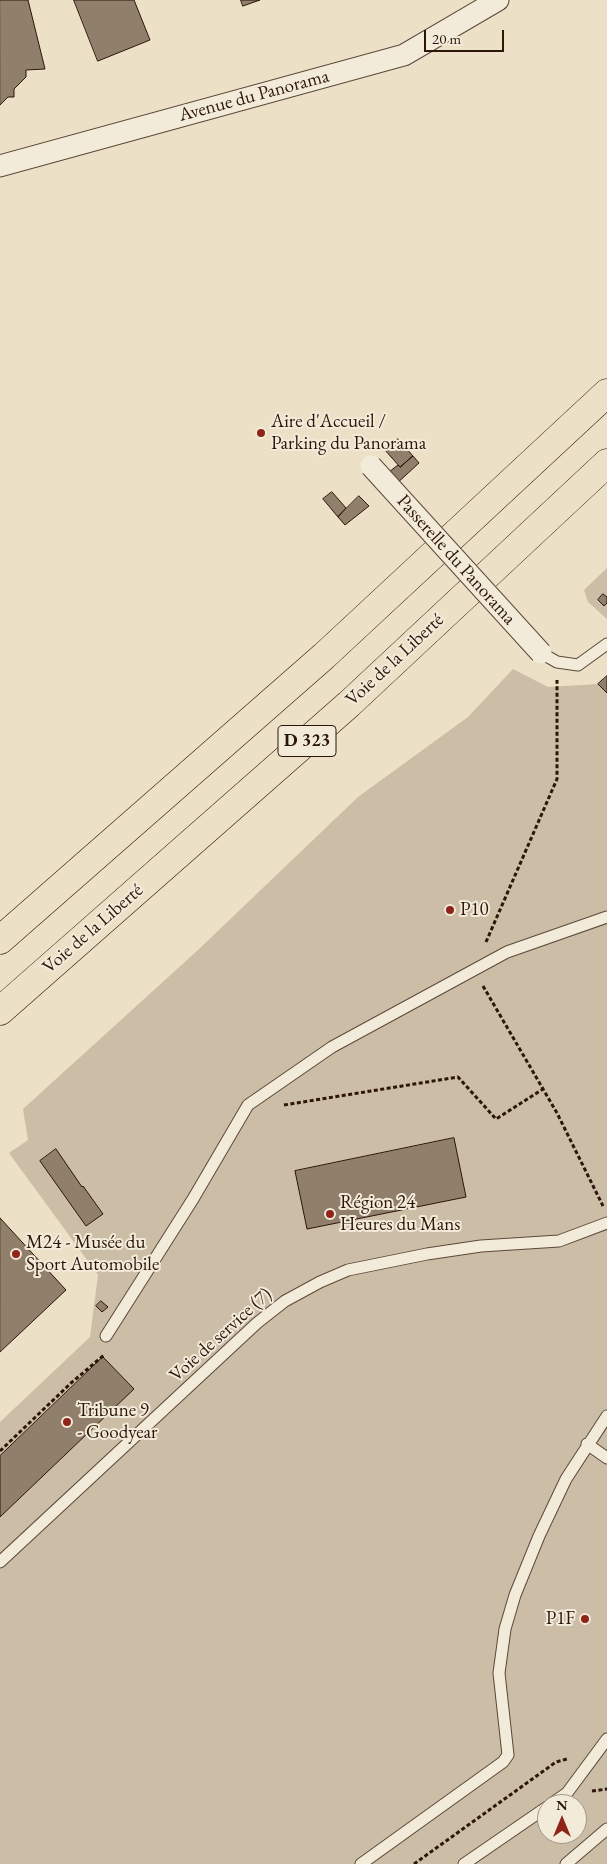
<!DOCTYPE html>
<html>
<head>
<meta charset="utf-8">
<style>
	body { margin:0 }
	#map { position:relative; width:607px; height:1864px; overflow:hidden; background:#ece0c6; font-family:"EB Garamond",serif }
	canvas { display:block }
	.north { position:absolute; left:537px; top:1794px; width:50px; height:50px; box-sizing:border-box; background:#f3ebda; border:1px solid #a49586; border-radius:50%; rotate:0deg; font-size:14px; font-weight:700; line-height:20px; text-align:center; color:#2d1509 }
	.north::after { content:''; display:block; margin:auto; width:18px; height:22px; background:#8f2418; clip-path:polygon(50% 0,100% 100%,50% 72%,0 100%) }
	.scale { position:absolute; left:424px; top:30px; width:80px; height:22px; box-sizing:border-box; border:2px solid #2d1509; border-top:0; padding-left:6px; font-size:15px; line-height:18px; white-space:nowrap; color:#2d1509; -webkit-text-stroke:4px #f3ebda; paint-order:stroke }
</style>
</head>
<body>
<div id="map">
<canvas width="607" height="1864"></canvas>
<div class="north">N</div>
<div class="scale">20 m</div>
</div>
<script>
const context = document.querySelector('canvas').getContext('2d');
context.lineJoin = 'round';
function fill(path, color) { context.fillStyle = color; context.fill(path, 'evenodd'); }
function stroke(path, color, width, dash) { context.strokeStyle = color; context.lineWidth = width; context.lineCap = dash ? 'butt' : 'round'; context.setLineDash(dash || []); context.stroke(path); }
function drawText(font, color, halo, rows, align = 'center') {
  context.font = font + ' "EB Garamond",serif'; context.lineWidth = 4; context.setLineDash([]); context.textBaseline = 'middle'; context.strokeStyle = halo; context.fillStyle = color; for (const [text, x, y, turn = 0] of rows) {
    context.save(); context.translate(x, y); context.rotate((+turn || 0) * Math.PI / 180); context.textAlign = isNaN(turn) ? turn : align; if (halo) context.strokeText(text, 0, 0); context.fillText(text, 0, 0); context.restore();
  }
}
const green = new Path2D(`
	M607,568V619L588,602L584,590Z
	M513,669L548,687L598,684L607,676V1864H0V1422L90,1337L98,1275L9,1153L28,1140L23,1109L198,950L358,797L468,717ZM547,1804H577V1834H547Z`);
const building = new Path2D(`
	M0,0H28L45,69L26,70V77L14,89V97H8L0,105Z
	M74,0H134L150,40L98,61Z
	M241,0H260L243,6Z
	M398,439L413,456L400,467L384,449Z
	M413,456L419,463L394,486L385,475L398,465L400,467Z
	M332,492L346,508L338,517L323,499Z
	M359,496L369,506L345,525L338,517Z
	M603,594L607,597V603L604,606L598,600Z
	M607,676V693L598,684Z
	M454,1138L466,1197L307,1229L295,1171Z
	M56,1149L82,1187L83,1186L103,1214L86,1226L40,1161Z
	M0,1218L66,1290L0,1352Z
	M101,1301L108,1307L102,1312L96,1306Z
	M103,1357L134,1389L0,1517V1456Z`);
const path = new Path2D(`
	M486,942L557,779V680
	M483,986L557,1113L603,1206
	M284,1105L458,1077L496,1119L543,1089
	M0,1451L71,1383L104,1355
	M592,1791L607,1789
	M414,1864L556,1762L567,1759`);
const lane = new Path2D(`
	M541,653L557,662L578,665L607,644
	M106,1336L193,1199L248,1105L332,1047L507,952L607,917
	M587,1444L607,1458
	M0,1562L257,1323L285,1301L320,1282L348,1270L427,1254L481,1246L559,1241L607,1223
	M551,1804L567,1793L607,1739
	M361,1864L503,1762L508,1755L499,1673L505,1629L515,1595L539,1536L566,1479L607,1416
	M464,1864L547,1807
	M566,1864L607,1829`);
const street = new Path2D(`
	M0,166L404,55L498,0`);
const highway = new Path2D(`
	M0,940L324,656L607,393
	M0,1011L349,704L607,463`);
const streetBridge = new Path2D(`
	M371,466L541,653`);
const markers = [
	[261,433,5,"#8f2418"],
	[450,910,5,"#8f2418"],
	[330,1214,5,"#8f2418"],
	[16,1254,5,"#8f2418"],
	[67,1422,5,"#8f2418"],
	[585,1619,5,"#8f2418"]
];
const shields = [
	[307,741,58]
];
const shieldNames = [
	["D 323",307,741]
];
const streetNames = [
	["Avenue du Panorama",254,96,-15],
	["Passerelle du Panorama",456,560,48],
	["Voie de la Liberté",395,660,-43],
	["Voie de la Liberté",93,929,-41],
	["Voie de service (7)",221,1335,-42]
];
const poiNames = [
	["Aire d'Accueil /",271,422],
	["Parking du Panorama",271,444],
	["P10",460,910],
	["Région 24",340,1203],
	["Heures du Mans",340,1225],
	["M24 - Musée du",26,1243],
	["Sport Automobile",26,1265],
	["Tribune 9",77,1411],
	["- Goodyear",77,1433],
	["P1F",575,1619,"right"]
];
fill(green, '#ccbda6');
fill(building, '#907f6b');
stroke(building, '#2d1509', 1);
stroke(lane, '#5d4838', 13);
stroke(street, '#5d4838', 23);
stroke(highway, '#2d1509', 29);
stroke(path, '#2d1509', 3, [4, 2.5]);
stroke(lane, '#f3ebda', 11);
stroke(street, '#f3ebda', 21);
stroke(highway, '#ece0c6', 28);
stroke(streetBridge, '#5d4838', 23, []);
stroke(streetBridge, '#f3ebda', 21);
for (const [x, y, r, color] of markers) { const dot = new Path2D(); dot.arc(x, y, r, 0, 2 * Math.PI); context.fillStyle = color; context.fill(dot); stroke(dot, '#f3ebda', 2); }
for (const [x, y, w] of shields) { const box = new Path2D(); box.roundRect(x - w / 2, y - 15.5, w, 31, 4); context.fillStyle = '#f3ebda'; context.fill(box); stroke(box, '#2d1509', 1); }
drawText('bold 18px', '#2d1509', null, shieldNames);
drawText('19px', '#2d1509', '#f3ebda', streetNames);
drawText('19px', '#2d1509', '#f3ebda', poiNames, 'left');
</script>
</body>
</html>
